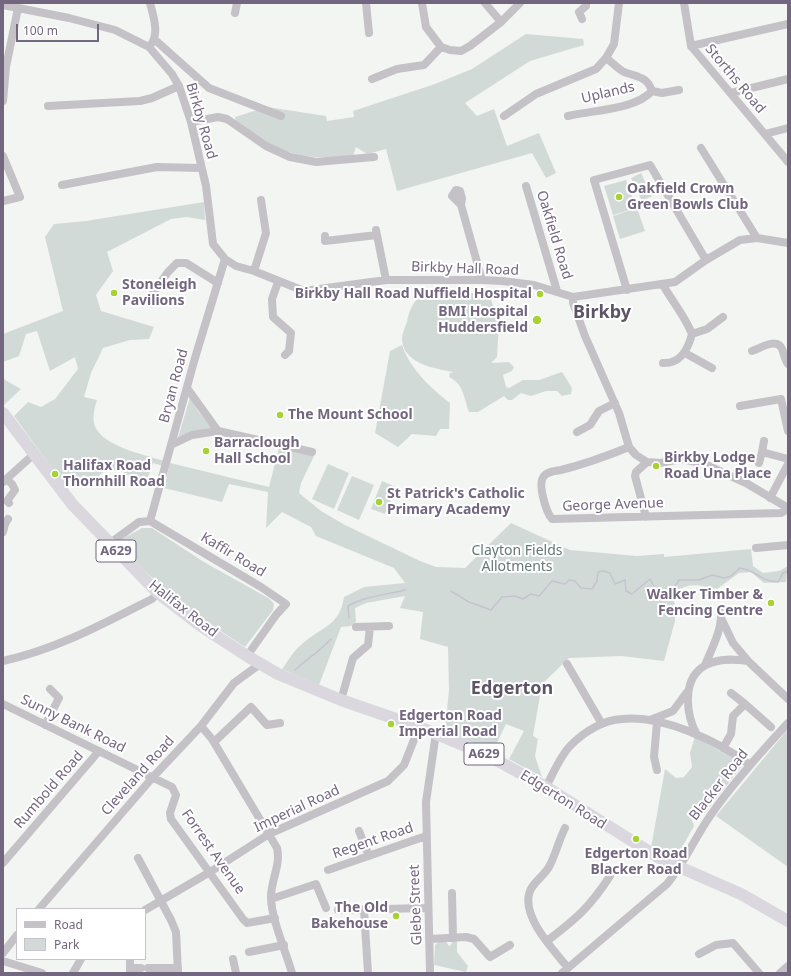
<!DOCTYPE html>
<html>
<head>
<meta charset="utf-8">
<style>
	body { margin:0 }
	#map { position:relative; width:791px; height:976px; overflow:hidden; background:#f2f5f2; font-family:"Noto Sans",sans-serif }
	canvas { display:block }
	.frame { position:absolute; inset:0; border:4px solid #736780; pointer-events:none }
	.legend { position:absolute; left:16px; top:908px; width:130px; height:52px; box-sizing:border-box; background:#fff; border:1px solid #c7c2cc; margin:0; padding:5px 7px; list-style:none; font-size:12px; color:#736780 }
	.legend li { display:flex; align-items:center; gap:8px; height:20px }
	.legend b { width:20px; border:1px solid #c7c2cc }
	.scale { position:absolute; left:16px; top:24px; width:83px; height:18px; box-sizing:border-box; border:2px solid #736780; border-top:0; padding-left:5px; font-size:12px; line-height:14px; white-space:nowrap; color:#736780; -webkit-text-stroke:3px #fff; paint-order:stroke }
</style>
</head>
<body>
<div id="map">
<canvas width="791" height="976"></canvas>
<div class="frame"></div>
<ul class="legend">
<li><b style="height:5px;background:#c4c1c7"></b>Road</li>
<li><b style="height:11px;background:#d2dad7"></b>Park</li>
</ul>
<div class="scale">100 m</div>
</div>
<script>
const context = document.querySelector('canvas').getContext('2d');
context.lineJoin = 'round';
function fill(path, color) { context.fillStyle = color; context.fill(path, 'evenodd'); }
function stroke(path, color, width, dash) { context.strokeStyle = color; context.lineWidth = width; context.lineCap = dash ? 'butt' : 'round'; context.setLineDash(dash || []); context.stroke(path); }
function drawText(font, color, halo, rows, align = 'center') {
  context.font = font + ' "Noto Sans",sans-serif'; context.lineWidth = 4; context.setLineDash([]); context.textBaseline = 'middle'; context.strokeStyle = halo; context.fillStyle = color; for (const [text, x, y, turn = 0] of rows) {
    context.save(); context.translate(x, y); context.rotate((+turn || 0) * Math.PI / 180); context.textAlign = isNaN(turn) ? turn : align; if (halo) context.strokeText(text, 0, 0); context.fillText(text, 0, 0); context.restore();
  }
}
const green = new Path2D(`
	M526,34L583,39L584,45L530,61L465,103L477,116L494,109L507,146L539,133L556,173L546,178L532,153L397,191L386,149L367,154L356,147L353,156C300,161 279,153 236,123L235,117L267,107L326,116L327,121L354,117L353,111L435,84L472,69Z
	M641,173L652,196L642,201L631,178Z
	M626,180L636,208L613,215L604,186Z
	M204,202L205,220L187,217L171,219L107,252L113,271L96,295L101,311L154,327L149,339L130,340L103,348L91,373L84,397L97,400C94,409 91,422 97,430C108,447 145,455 164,461L163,466L153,463L145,486L117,468L113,472L108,468L90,483L84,475L66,487L14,416L28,402L41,407L55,399L78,369L75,357L50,371L37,331L26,334L19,356L3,362V334L63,311L45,237L54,224L86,221Z
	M637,208L645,231L620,239L613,216Z
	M424,293H481L490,297L499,322L497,357L491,363L509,362L514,367L512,371L503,375L506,387L509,388L523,380H539L562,372L572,388L571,394L562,396L557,391H546L531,396L521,393L512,400H508L504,396L478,412H469C464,399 464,384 449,377L450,373L454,372C436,369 404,364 402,340C402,334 405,327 407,322C409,310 414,299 424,293Z
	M402,345C410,369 431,388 450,403L449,429H440L436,436L412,434L398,447L375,433L390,351Z
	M3,376L5,380L21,389L4,405Z
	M190,397L198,411L212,428L178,438Z
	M279,448L314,456L301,483L299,493L321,511L345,525L420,561L436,567L465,568L511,523L570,550L637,556L664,554V560V557L751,549L753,566L763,573L779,571L788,566L786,582L764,583L751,572L739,573L717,589C698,585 691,582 674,592L675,621L664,661L622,656L569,658L542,684L533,736L538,739L535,756L542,777L509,759L524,731L506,724L493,751L445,731L449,690L448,647L420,639L423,612L400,608L405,596L366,603L355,608L356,622L351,626L341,627L319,685L282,669C288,661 294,650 302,644C321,627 340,626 344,597L364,587L405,583L394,568L316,536L311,527L282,512L266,528L268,492L229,484L222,502L164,488L170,463L269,487Z
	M328,464L349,473L334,509L312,499Z
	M352,476L374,485L359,520L337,510Z
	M382,481L396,487L385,514L371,509Z
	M142,528H152L204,562L270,599L274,604L273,610L245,647L189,610L148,574L117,542Z
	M788,729V867L716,816Z
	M695,737L735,759L742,766L704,814L695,807L690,815L694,826L677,856L673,859L651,848L665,769L676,778L684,777L692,767L690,753Z
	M440,941H446L448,945L450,946L453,941H457V952L468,966L466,972L434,965L435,945Z`);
const stream = new Path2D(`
	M451,591L469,602L491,610L502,597L515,596L523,599L531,594L539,596L552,581L565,584L569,580L575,581L581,588L592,589L597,581L598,572L603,571L610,573L615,584L625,580L626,591L632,594L650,579L656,590L673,589L679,580H699L712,575L724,578L731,576L740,568C758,571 759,581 778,582L783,573L788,571
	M349,618L348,606C365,596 386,595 405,590
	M295,670C308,658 319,652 331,639`);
const minor = new Path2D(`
	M150,3C153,15 159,32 152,43
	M366,3L369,33
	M422,3L426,27L441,47L450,50L461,51L470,46L501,22L520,3
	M485,3L501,22
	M684,3L691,46L788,162
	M3,5L69,18L115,30L149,47L172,74L179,86L191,122L206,186L213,244L225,259L236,266L254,271L304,291L386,280H482L502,281L534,285L573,297L675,282L706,260L740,240L757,238L788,243
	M235,13L237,3
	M582,19L579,12L586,6V3
	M154,39L209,88L281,116
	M691,46L788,24
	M372,79L397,69L424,65L441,47
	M652,91L662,93L679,90
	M731,93L788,79
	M3,101L6,67L18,8
	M48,106L140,101L152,98L179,86
	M504,116L536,94L596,69L606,58L614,44L619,3
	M568,116C592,110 635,110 652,91C647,76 637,77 624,72C618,69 612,62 606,58
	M191,122L218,117L227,119L266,146L290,157L316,162L374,157
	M765,134L788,128
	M701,148L757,238
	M3,156L20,197L3,201
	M62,185L157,167L201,168
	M526,186L557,291
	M461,205L462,198L460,191L456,190L452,196L461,205L482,280
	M376,230L386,280
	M325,236V241L377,235
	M254,271L266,233L261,200
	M278,282L272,299L273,317L291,333L289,351L285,355
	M627,290L594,180L650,165L706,260
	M153,293L168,272L177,263H186L218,283
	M573,297V303L585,336L619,413L629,447L636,455L647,462L660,463L681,459L702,463L746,483L788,508
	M692,334L707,329L723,317
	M752,351C761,348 777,337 782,349C784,354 785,360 788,364
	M685,353L712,368
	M663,363C681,364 688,349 692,334C685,316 672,301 663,285
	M187,388L218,431
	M740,406L781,399L788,431
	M577,432L590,425L599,411L615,403
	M764,441L762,452L788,459
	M171,445L192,435L218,431L312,452
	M629,447C607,456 585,464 561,470C556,471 548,471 544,476C537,483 546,512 552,519L781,513L788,509
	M759,463L762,452
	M6,479L12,484L15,490L7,501L9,503
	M3,482L33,455
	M770,498L788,464
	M646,517L635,476L636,472L647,462
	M150,521L195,358L225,259
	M3,532L5,524L8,519
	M109,544L139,522L150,521L261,587L286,604L276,615L247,656
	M756,548L788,545
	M722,620L733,643L749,662L788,699
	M356,627L389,626
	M3,661C57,649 103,624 152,599L158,593
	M567,664L602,724
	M705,665C712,648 722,630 721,612
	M731,693L745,704
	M341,700L353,658L368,645L370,627
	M3,704L172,787L176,795L170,813L171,819L243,919L247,923L275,918
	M650,720L673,711L687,692
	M45,725L59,698L50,689
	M201,726L212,739L277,848C281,865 271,880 271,897C271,918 286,952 292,973
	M697,735C686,715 681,678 706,665C719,658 734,659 748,661
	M214,742L251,707L267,725L280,723
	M723,748L731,734L733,716L745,704L771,727
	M657,770L654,757L657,722
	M546,787C553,774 560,756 571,745C584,732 603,720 622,719C663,715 718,741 750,765
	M565,828C559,840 556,853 550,865C545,876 531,883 529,894C523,919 554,950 568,968
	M359,831L369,856
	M138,858L171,920L176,932L178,973
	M3,863L99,751
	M328,870L426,836
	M452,893L453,938
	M271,899L316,884L326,908
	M39,909L153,777L201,726L234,683L260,664
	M145,910L210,872L269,834L388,781L404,765L419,727
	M338,910L428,908
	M364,910L368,973
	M430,939L466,937L474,939L490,957L510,945
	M547,941C576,919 590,907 610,876
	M249,952L284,945
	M3,953L17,935
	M699,954L716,945L733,943L759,973
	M130,959V973
	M233,959L236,973
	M3,961L42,973
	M130,968H141
	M148,968H178
	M73,973L81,959
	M430,973L426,802L436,733
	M562,973L667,884C684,863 695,838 710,816C733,783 760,753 788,723
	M780,973L788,966`);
const highway = new Path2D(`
	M3,413L72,504L158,593L201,626L247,656L278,674L341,700L419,727L485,754L546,787L661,859L741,894L788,921`);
const markers = [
	[619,197,4,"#a7d235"],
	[114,293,4,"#a7d235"],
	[540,294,4,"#a7d235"],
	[537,320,5,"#a7d235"],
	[280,415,4,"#a7d235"],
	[206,451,4,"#a7d235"],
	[656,466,4,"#a7d235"],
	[55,474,4,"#a7d235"],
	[379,502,4,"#a7d235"],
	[771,603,4,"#a7d235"],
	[391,724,4,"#a7d235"],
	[636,839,4,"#a7d235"],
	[396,916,4,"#a7d235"]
];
const shields = [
	[116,551,40],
	[484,754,40]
];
const shieldNames = [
	["A629",116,551],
	["A629",484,754]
];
const streetNames = [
	["Storths Road",735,79,50],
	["Uplands",608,93,-13],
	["Birkby Road",201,121,74],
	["Oakfield Road",554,235,73],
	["Birkby Hall Road",465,269,2],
	["Bryan Road",174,386,-75],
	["George Avenue",613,505,-2],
	["Kaffir Road",233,555,31],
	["Halifax Road",183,609,38],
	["Sunny Bank Road",73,724,26],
	["Cleveland Road",138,776,-48],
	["Blacker Road",719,785,-52],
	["Rumbold Road",49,790,-49],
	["Edgerton Road",563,800,32],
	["Imperial Road",297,809,-25],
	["Regent Road",373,841,-19],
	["Forrest Avenue",213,852,55],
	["Glebe Street",416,905,-92]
];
const poiNames = [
	["Oakfield Crown",627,189],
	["Green Bowls Club",627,205],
	["Stoneleigh",122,285],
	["Pavilions",122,301],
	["Birkby Hall Road Nuffield Hospital",532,294,"right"],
	["BMI Hospital",528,312,"right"],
	["Huddersfield",528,328,"right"],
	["The Mount School",288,415],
	["Barraclough",214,443],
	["Hall School",214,459],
	["Birkby Lodge",664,458],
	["Road Una Place",664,474],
	["Halifax Road",63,466],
	["Thornhill Road",63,482],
	["St Patrick's Catholic",387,494],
	["Primary Academy",387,510],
	["Walker Timber &",763,595,"right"],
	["Fencing Centre",763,611,"right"],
	["Edgerton Road",399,716],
	["Imperial Road",399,732],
	["Edgerton Road",636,854,"center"],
	["Blacker Road",636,870,"center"],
	["The Old",388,908,"right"],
	["Bakehouse",388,924,"right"]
];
const parkNames = [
	["Clayton Fields",517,551],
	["Allotments",517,567]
];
const districtNames = [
	["Birkby",602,313],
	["Edgerton",512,689]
];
fill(green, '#d2dad7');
stroke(stream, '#c6c3ce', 1.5);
stroke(minor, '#c4c1c7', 8);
stroke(highway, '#dad7de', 12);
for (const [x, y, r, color] of markers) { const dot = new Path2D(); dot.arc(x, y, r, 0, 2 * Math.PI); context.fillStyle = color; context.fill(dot); stroke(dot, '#fff', 1.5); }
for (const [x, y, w] of shields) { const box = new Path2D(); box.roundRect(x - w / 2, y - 11, w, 22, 3); context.fillStyle = '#fff'; context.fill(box); stroke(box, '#736780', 1); }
drawText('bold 13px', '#736780', null, shieldNames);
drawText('14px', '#736780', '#fff', streetNames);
drawText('bold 14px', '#736780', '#fff', poiNames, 'left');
drawText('14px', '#657875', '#fff', parkNames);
drawText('bold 18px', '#5d5466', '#fff', districtNames);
</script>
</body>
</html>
